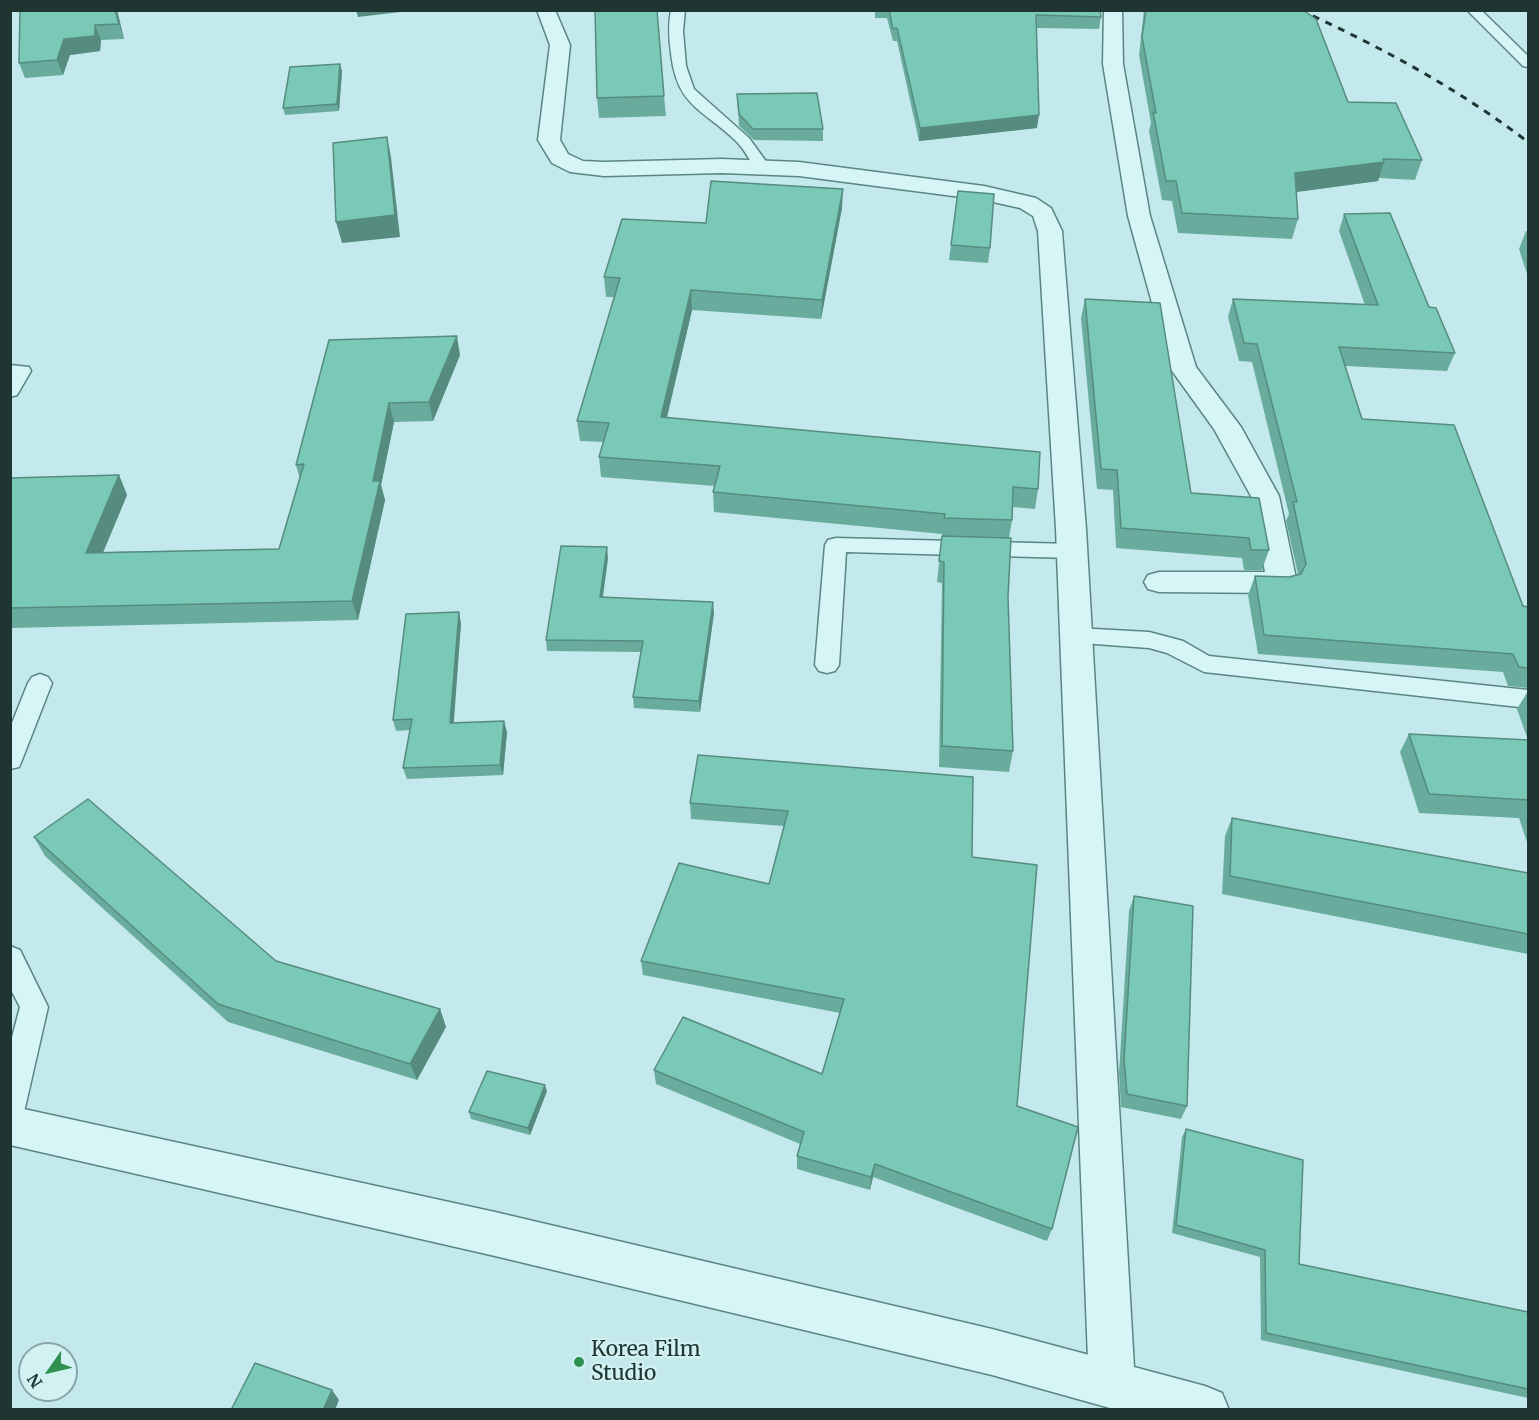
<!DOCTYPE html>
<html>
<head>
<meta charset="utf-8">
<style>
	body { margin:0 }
	#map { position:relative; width:1539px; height:1420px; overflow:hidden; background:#c3e9ec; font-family:Merriweather,serif }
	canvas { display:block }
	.frame { position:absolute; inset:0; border:12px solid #1e3532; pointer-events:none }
	.north { position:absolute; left:18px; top:1342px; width:60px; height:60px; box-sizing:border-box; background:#d2f1f3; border:2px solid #8aa6a6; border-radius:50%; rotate:236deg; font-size:16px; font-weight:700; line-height:24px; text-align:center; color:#1e3532 }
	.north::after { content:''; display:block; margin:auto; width:21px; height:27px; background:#2e9150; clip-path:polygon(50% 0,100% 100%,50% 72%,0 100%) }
</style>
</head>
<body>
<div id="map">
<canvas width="1539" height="1420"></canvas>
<div class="frame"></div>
<div class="north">N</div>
</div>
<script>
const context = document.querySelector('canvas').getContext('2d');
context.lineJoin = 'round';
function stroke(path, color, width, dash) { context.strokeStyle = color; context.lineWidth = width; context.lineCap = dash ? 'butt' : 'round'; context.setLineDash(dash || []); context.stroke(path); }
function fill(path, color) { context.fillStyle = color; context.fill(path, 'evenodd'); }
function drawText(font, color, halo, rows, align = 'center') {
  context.font = font + ' Merriweather,serif'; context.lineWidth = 4.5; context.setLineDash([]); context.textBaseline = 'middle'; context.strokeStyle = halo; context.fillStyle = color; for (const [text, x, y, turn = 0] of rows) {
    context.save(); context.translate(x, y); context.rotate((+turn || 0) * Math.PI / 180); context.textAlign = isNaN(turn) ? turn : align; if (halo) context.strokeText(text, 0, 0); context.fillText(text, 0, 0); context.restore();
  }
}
const service = new Path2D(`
	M671,10H685L683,31L686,66L694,89L749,138L770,167L768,170H756C750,161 746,152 738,143C703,108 677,108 671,53C669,38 668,25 671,10Z
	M1467,10H1481L1528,56V67L1523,66Z
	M10,365L29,367L31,371L17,395L10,397Z
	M836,538L1072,544L1080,546L1083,551L1080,556L1072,558L846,552L839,665L835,671L827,673L819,671L815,665L825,545L828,540Z
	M1076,628L1149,632L1183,641L1209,656L1528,690V708L1204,672L1167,653L1149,648L1068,642L1065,636L1068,630Z
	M40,674L48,677L52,683L22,760L19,767L10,769V728L28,683L32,677Z
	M10,946L20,950L48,1007L25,1108L21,1118L10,1122V1045L20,1007L10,988Z`);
const minor = new Path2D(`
	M537,10H555L570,45L560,140L568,154L583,161L604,162L722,159L799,162L984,186L1036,198L1051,208L1062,231L1086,529L1135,1385L1129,1402L1112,1408L1095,1402L1089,1385L1056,529L1038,231L1033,216L1020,208L984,200L799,176L722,173L604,176L570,172L552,163L538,140L550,45Z
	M1104,10H1122L1123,64L1150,216L1196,367L1241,427L1279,496L1297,583L1293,590L1282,593L1159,592L1148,589L1144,582L1148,575L1159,572H1265L1251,496L1214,429L1170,368L1128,216L1103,64Z`);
const tertiary = new Path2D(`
	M10,1106L495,1212L992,1329L1205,1386L1222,1393L1229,1410H1117L992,1375L495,1256L10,1145Z`);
const rail = new Path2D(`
	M1300,10C1381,47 1457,88 1528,142`);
const wall = new Path2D(`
	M117,10L124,39L101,40L100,51L70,55L63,75L25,78L19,63Z
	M875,10H1100L1101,17L1099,29L1036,28L1037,128L919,141L897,41H893L887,18H875Z
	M1144,10H1303L1348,102L1422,160L1415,180L1379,178L1378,181L1296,192L1298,219L1292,239L1178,233L1172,201L1162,200L1149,131L1151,123L1139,55Z
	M342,71L339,111L285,115L283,108Z
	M737,94L823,129V141L754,140L739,126Z
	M664,96L666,116L599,118L597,98Z
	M958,191L990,248L988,263L949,260Z
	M842,208L821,319L692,310L667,418L1038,489L1035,509L1012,507V520L1009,538L1008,597L1013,751L1009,772L939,767L942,583L937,582L942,534L714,512L713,492L715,486L601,477L599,457L603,442L580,441L577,421L614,297H606L604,277L706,223Z
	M1344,214L1429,307L1455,353L1447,371L1345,366L1362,419L1523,606L1528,607V688L1508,686L1503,672L1258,654L1248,595L1255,576L1289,577L1298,574L1286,521L1289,514L1252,362L1239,361L1228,317L1233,299L1365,305L1339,231Z
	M1526,231H1528V277L1519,249Z
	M1085,299L1191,493L1269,550L1262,570H1244L1242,558L1116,548L1113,490L1097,489L1081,318Z
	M460,355L433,421L394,422L381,485L385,500L358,620L10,628V478L119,475L127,495L103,552L279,549L300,479L296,465Z
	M608,558L603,597L714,613L700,712L634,708L633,697L641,652L547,651L546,640Z
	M461,623L453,723L507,732L503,775L407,779L403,768L410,730L396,731L393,720Z
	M1528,691V845L1519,818L1419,813L1400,752L1409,734L1528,740L1517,709Z
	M698,755L972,857L1017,1106L1052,1229L1047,1241L873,1177L870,1190L797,1169V1156L800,1144L656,1084L654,1070L822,1074L840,1013L643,975L641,961L769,884L784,826L691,819L690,803Z
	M1232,818L1528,873V954L1222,894L1225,836Z
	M34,837L276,961L440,1009L446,1027L417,1080L228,1022L45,856Z
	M1134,896L1187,1106L1181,1119L1121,1107L1119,1073L1129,911Z
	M547,1091L530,1135L471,1119L469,1112Z
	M1186,1129L1299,1264L1528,1312V1398L1261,1340L1260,1257L1172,1233L1182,1137Z`);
const shadedWall = new Path2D(`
	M115,10H117L124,39L119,24Z
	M356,10H409V11L358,17Z
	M95,25L101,40L100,51L70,55L63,75L57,60L64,39Z
	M340,64L342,71L339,111L337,104Z
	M1039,115L1037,128L919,141L920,128Z
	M387,137L391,157L400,237L342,243L336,222Z
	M1384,162L1378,181L1289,193L1295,173Z
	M843,189L842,208L821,319L822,300Z
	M691,290L692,310L662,437L661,417Z
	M457,336L460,355L433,421L429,402Z
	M389,403L394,422L381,485L385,500L358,620L352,601L373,481Z
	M119,475L127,495L95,572L86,553Z
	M607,547L608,558L601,608L600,597Z
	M713,602L714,613L700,712L699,701Z
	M459,612L461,623L453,734L450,723Z
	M504,721L507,732L503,775L500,765Z
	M440,1009L446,1027L417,1080L410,1064Z
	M545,1085L547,1091L530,1135L528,1128Z
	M875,1164L873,1177L870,1190L871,1177Z
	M332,1390L339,1400L335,1410H323Z`);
const building = new Path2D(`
	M20,10H115L119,24L95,25V36L64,39L57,60L19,63Z
	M595,10H657L664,96L597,98Z
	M889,10H1100L1101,17L1036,15L1039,115L920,128L897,28L893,29Z
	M1146,10H1303L1316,19L1348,102L1396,103L1422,160L1383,159L1384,162L1295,173L1298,219L1182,213L1176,181H1166L1153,112L1156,113L1142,37Z
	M340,64L337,104L283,108L290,67Z
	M817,93L823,129H753L739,114L737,94Z
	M387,137L395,215L336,222L333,143Z
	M711,181L843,189L822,300L691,290L661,417L1040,452L1038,489L1013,487L1012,520L944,518L945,514L713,492L720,466L599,457L609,423L577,421L620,278L604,277L622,219L706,223Z
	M958,191L994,194L990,248L951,245Z
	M1390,213L1429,307L1436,308L1455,353L1339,347L1362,419L1454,425L1523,606L1528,607V668L1519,667L1513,654L1264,635L1255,576L1289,577L1301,574L1306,564L1293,502H1297L1257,344L1244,343L1233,299L1378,305L1344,214Z
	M1085,299L1160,303L1191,493L1259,498L1269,550H1251L1249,538L1121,528L1117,470L1101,469Z
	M457,336L429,402L389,403L373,481H380L352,601L10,608V478L119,475L86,553L279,549L304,464L296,465L329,340Z
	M942,536L1011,538L1008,597L1013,751L942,746L944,562L939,561Z
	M561,546L607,547L600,597L713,602L699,701L633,697L643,641L546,640Z
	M459,612L450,723L504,721L500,765L403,768L412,719L393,720L406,614Z
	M1409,734L1528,740V800L1429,794Z
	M698,755L973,777L972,857L1037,865L1017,1106L1078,1127L1052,1229L875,1164L871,1177L797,1156L804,1132L654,1070L683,1017L822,1074L844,999L641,961L679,863L769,884L788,811L690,803Z
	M88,799L276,961L440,1009L410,1064L218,1004L34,837Z
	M1232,818L1528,873V934L1230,876Z
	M1134,896L1193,906L1187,1106L1127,1094L1124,1059Z
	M487,1071L545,1085L528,1128L469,1112Z
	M1186,1129L1303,1160L1299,1264L1528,1312V1389L1266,1333L1265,1250L1176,1225Z
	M255,1363L332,1390L323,1410H231Z`);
const markers = [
	[579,1362,6,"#2e9150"]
];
const nearPoinames = [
	["Korea Film",591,1350],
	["Studio",591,1374]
];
stroke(service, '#5b8580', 3);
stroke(minor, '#5b8580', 3);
stroke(tertiary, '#5b8580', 3);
fill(service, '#d5f5f7');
fill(minor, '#d5f5f7');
fill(tertiary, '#d5f5f7');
stroke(rail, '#1e3532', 3, [7, 7]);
fill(wall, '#69ac9d');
fill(shadedWall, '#558c7f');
fill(building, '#7ac8b6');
stroke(building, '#558c7f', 1.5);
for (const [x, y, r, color] of markers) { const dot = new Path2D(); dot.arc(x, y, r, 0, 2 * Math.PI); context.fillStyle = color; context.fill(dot); stroke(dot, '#d2f1f3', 2); }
drawText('21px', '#1e3532', '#d2f1f3', nearPoinames, 'left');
</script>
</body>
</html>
